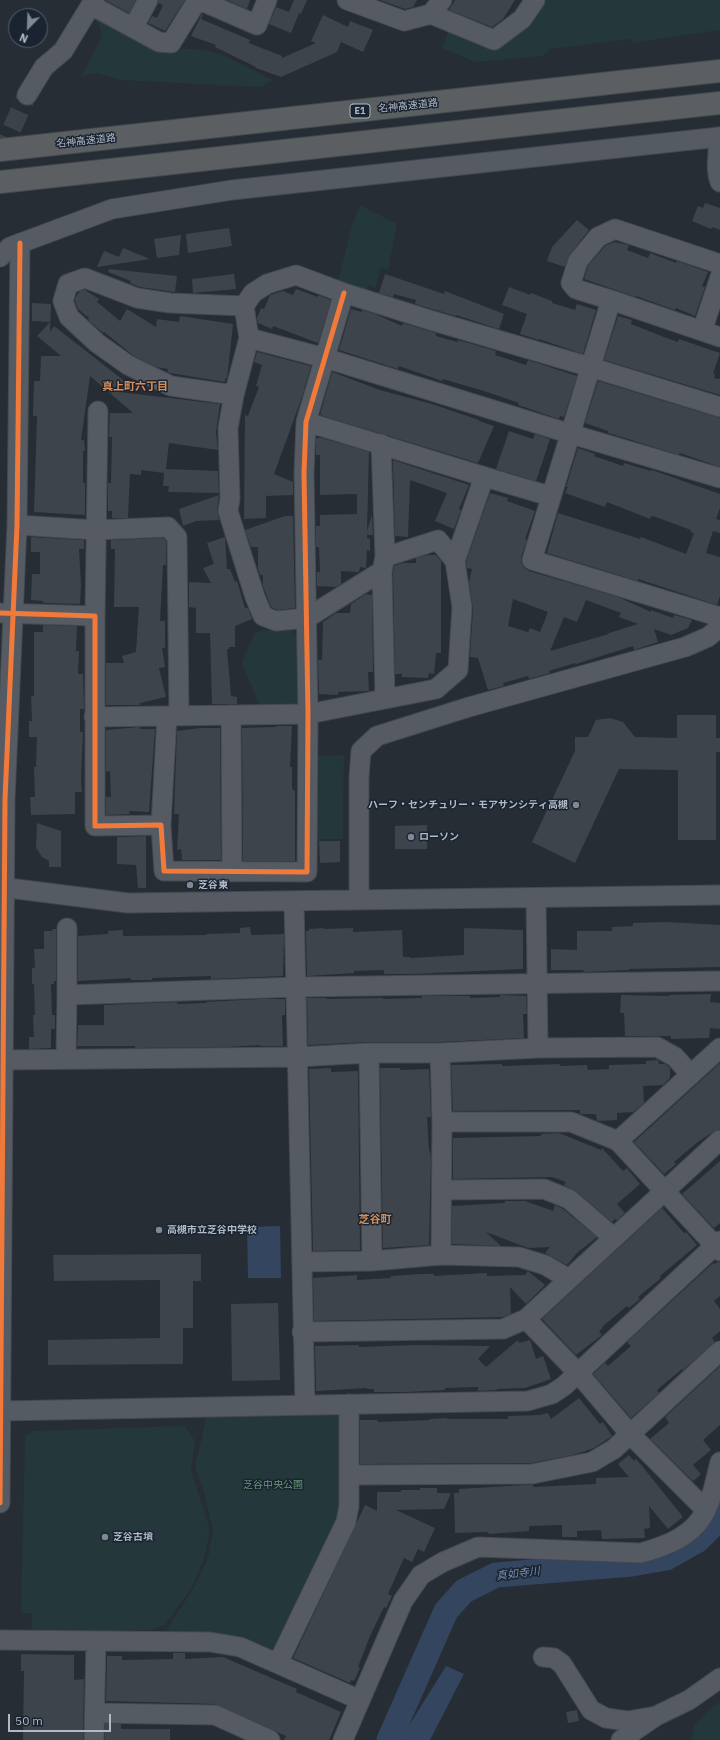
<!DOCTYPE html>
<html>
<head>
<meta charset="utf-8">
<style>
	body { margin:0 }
	#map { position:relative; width:720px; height:1740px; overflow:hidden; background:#272d35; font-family:"IBM Plex Sans",sans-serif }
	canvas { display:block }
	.north { position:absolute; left:8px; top:8px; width:40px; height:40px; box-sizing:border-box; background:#1a2330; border:1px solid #565f6c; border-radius:50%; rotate:203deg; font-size:11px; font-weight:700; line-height:16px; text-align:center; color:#afb9c7 }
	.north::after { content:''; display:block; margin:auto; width:14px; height:18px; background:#7f8894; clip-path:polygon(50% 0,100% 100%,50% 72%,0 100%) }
	.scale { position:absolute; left:8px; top:1714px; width:103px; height:18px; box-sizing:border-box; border:2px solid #afb9c7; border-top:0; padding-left:5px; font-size:12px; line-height:14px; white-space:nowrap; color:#afb9c7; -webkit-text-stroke:3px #1a2330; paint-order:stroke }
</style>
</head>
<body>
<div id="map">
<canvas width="720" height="1740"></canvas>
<div class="north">N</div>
<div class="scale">50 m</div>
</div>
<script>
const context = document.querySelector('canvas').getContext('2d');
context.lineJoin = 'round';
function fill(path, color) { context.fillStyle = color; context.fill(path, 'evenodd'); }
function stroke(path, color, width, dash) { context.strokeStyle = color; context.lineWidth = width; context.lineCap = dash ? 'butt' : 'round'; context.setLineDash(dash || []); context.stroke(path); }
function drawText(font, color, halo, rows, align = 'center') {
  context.font = font + ' "IBM Plex Sans","Noto Sans JP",sans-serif'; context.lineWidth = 3; context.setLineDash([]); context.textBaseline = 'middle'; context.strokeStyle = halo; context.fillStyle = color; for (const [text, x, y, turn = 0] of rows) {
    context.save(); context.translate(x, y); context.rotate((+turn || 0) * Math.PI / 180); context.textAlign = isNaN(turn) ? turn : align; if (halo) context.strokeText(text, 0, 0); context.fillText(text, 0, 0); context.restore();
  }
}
const green = new Path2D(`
	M544,0H720V30L632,43L631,39L550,49L543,56L475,62L442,48L449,30L493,46L518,35Z
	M93,15L157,47L204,50L223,55L273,80L261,87L120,80L97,73L82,76L102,36L98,22L92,19Z
	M360,205L397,224L388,270L381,268L375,288L368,285L367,291L338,282L351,229Z
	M263,630H291L301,639L302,701L296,707H260L242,663L254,634Z
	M344,755L343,839H316L315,756Z
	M337,1413L343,1418L342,1498L336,1526L279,1647L269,1651L164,1634L195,1586L208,1558L213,1531L204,1492L195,1467L207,1416Z
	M185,1426L195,1441L191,1469L210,1530L204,1559L192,1587L165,1625L149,1630L31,1633L32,1613H21L25,1436L34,1431Z
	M720,1702V1740H691L694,1726L710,1709Z`);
const water = new Path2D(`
	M280,1226L281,1278H248L247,1227Z
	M446,1666L464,1674L430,1740H400Z`);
const river = new Path2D(`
	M389,1740L446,1611L464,1591L496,1575L632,1564L666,1558L698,1540L710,1528L718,1513L720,1507`);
const building = new Path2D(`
	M105,0H136L129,13Z
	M159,0H185L165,31L148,23L152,16L157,18L163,5L158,3Z
	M227,0H250L247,9Z
	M294,0H307L301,14L299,13L291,33L269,24L276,7L289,12Z
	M380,0H417L413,7L405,9Z
	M455,0H515L503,19L492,27L449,10Z
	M202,14H203L201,19L250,40L249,43L282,56V58L316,43L311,41L323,15L348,27L350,21L373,30L363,52L341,42L337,52L281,77L256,68V67L215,47L216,45L191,36Z
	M705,203L720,208V230L712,227L711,229L692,221L698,206L703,208Z
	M577,220L589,230L570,254L565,267L547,261L552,247Z
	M229,228L232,246L188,253L186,234Z
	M181,235L179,255L157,258L154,239Z
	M614,242L629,245L627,250L648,258L650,253L676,263L677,261L708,272L702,286L705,287L695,316L676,308L675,310L636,296V297L584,279L588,266L605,246Z
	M123,248L150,259L97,267L104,251L119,257Z
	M109,269L177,276L175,292L140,287L130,283L131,281L108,272Z
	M234,274L236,289L193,293L192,279Z
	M385,274L444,294L445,291L504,314L499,329L456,315V316L415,304L416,300L394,294L393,297L379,293Z
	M509,287L530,295L531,293L552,301V303L575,310L577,304L596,310L583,354L539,339V340L520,334L527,314L502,305Z
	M296,289L318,297V295L331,300L318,343L273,326L272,329L258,323L257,318L261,308L264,309L270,295L283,291L293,295Z
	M85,290L99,299L97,302L120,321L127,309L156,327L157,319L179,322L180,316L233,324L227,379L225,378V382L170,373L167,372L168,369L156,367L134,356L104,332L103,333L88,320L89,318L78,309L75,301V298L80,291Z
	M32,303L51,304L50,332L54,326L127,383L119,392L220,404L216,432L218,450L169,443L166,469L218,471L219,493L168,492L169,486H163L164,473L141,470V475L130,474L128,518H112V511H108V483H111L112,437H109L110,413H133L90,376L81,440H84L85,451H83V483H85V515L34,512L37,416H33L34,381H40L41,356H61L37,336L50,322L32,321Z
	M351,309L362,312V310L375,314L402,326L403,323L436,333V336L457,342L458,340L496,351L495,355L526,365L528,360L577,376L564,417L560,416L559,419L518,405L519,403L487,392L443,379L442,381L399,366L398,369L339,350Z
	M618,316L632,320L631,324L664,337L678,342L679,339L720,353L713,374H715L714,378L720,379V395L604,360Z
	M257,352L311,366L302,397L274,474L293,482V495L266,496V518L244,519L245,415L248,416L259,387L256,386L262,365L254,362Z
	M332,372L380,390L432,404L479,420V421L494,426L478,463L320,415Z
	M598,381L720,418V467L680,453L679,455L625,438L608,433V431L585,423Z
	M509,431L533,439L535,434L550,439L536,481L496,469Z
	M316,438H322L369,452L367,531L372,515L373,535H367V538L370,539V551L367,550L366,568L360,567L359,572L341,571V584L336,587L317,586V572H320L319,547H316V526H320V515L357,514V494L320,495V455H316Z
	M578,448L595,454L594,456L623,466L624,463L651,471L652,470L720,494V508L716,519L720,520V533L713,531L706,553L720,557V596L717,605L638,579V581L547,553L558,513L640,539L641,537L686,554L694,533L690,532L691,530L656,517L651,516L650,519L607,502L605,507L565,493L568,487H566Z
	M393,460L469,485L459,509L461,510L454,529L435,521L447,493L410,480L408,537L395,536Z
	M490,493L508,498L507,501L535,511L525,539L527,540L521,557V562L524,568L529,571L618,597L651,612V610L673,618L674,615L692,620L688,628L671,635L654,629L658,642L634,650L633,646L576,664L575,663L549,671L550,673L529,679L528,676L503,683L504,686L488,690L478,658L470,657L473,608L469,582L472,569L467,568L466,562ZM513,599L548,612L540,632L530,628L528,632L508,626ZM586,600L621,613L619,617L638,624L606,634H609L550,651L564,617L577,622Z
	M219,495L217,510L219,520L196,521L183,526L179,509Z
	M285,516H293L295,608L278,610L271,607L263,586V575H260L258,569V547H251L245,530Z
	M31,537L84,540V549H79L81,585L80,604L43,603V601L31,600L32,574H40V552H31Z
	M225,537L227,569H230L235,582L237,581L245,608H248L252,619L235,626V647H229V649H227L231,696L237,697V704H212L210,633H196V608L189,607V582L211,583L203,568L214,564L207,543Z
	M163,538L166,541V565H163L160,621H165V648H162L165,667L159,668L166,697L140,703V705H106V663H124L122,656L136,652L139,607H114L115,549H111V540Z
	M427,555H436L441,561V653H436L434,674L429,673L428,678L402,677V674H395L393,572L394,566L402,563H416V558Z
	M366,594L372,595L373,672H368L369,691L338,692V695L319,694L318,660H322L323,622L336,613H350L351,604Z
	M43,625L77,626L76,651H79L78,674H83L84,709H80V732H83L81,778L82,792H75V814L31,815L30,797H35L34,767H36L37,737H29V721H32L31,696H34V632H43Z
	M677,715H716V738H720V752H716V840H678V770L619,769L575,863L532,842L575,751V737H588L596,720L610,718L623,722L635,737L677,738Z
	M276,726H292L290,767H292V787L293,790L295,791V861H243L242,728L276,727Z
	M140,727V729H155L149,812L129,811L130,814L106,815V797H111L110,771L106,772V730Z
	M200,728H220L221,860H182L181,849L177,850L179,814H174L177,731Z
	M37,823L61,831V867H49V861L42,857L36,848Z
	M427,825V849H395V826Z
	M146,836V888H138L136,865L117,864V837Z
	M319,841H340V862L320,863Z
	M666,922L720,925V967L629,969V970L583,972L584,970H551V949L577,950V931H612V927L633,926V923Z
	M250,927L251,935L284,934L283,976L211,979V976L152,978V980H131V978L78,981V936L108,934V931L123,930V936L206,935V934L240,933V928Z
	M324,928V929L353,928V932L402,930L403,957H410V958L464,955V928L523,930V969L412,974H384V970L354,971V973L307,976L306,931H309V929Z
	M52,929H56V981H54V984H51L52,1015H55V1029H51V1048L29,1049V1037H34L33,1015H35L34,984H32V968H35L34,949H44V931H53Z
	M711,994L710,1002L720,1003V1029L710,1028L709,1038L671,1039V1036H625L624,1013H620L621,995L669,996V995Z
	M500,995L526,996L527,1014H523L524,1038L440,1042H369L308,1045L307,998H326V999L383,998V999L422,998V996H470V998L500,997Z
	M260,999H285V1015H282L283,1046H260V1045L227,1047L135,1048V1046H77L78,1025H104V1005L177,1002V1004L206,1003V1002Z
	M658,1060L659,1064H665L670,1068V1078L663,1085L643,1086L644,1103L633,1112L617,1113V1120L597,1121L596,1114H580V1110L453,1111L451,1065L502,1064V1066L560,1064V1066L587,1065L588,1070L609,1069V1065L646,1064V1061Z
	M720,1063V1129L713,1132L699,1141L674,1162L676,1164L664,1174L634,1142Z
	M331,1068V1072L358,1071L360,1250L313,1251L309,1069Z
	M380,1068H400V1070L429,1069L431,1117H427L429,1151H430L431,1159L429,1245L383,1248Z
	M559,1133L601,1150L602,1148L623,1171L627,1168L640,1184L617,1204L625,1213L617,1220L615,1219L612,1222L576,1191L564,1185L566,1182L552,1177L453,1179V1138L541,1136V1134Z
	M720,1161V1223L714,1228L682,1194Z
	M505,1201H525L553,1211L555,1205L563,1209L597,1237L577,1253L567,1265L545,1253L550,1247L528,1248L486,1232L501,1246L452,1244V1206L505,1203Z
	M662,1208L684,1233L686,1232L697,1245L660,1276L661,1278L638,1297L640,1299L629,1308L627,1306L602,1327L603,1328L599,1331L602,1335L576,1355L542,1319Z
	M201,1254V1281H193V1328H183V1364L48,1365V1340L160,1338V1280L54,1281L53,1255Z
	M718,1262H720V1296L714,1301L720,1309V1331L712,1338L715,1342L683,1370L682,1369L657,1390L659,1393L631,1418L593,1374L605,1363L608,1366L631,1346L627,1342L712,1264L713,1263L714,1264Z
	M528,1271L545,1285L526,1304L510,1287L511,1314L503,1317L314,1321L313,1278L357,1275V1280L391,1278V1276L420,1274H434V1276L487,1273V1276L525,1275Z
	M278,1303L280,1380L232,1381L231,1304Z
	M518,1340L519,1343L530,1340L536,1359L543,1356L551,1379L525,1388L497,1389V1390L478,1391V1387L445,1388V1390L406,1392H374V1389H367V1388L316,1391L315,1346L359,1345V1347L417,1345L490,1346L478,1359L486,1367Z
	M720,1366V1425L703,1440L711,1450L693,1465L701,1474L693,1481L650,1439L669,1423L665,1417Z
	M579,1398L600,1424L603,1422L612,1436L594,1448L573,1455L531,1463L360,1464V1420H377L378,1422L430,1420V1419L447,1418V1419H508V1416L539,1415L548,1413L551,1419Z
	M629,1455L634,1461L636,1459L642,1466L683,1517L668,1529L649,1506L650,1528L644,1529L645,1538L602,1539L601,1530L577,1531V1537H562V1525L529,1526V1531L489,1534L488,1532L455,1533L454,1493H459V1489L525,1485H533V1487L596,1484V1478L629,1477L618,1464Z
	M420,1488H437V1493H451L444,1509L396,1510L435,1528L424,1552L418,1549L412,1562L404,1558L388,1594L392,1596L386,1608L384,1607L370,1636L358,1667L360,1668L354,1681L351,1680L350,1683L293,1658L365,1505L377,1511V1492H401V1490H420Z
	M173,1653H185V1659L223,1657L297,1689L296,1692L341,1712L329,1740H284L286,1736L215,1704L106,1701L107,1656H122V1660L173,1659Z
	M21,1654L74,1655V1680L84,1679L83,1740H23L24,1671H21Z
	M577,1710L579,1721L568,1723L566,1712Z
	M105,1724H121V1729H170V1740H105Z`);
const minorTunnel = new Path2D(`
	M0,155L27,95`);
const minor = new Path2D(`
	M347,0L404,21L431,14L494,40L522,19L535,0
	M91,5L159,42L171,43L195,4L204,2L257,25L267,0
	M431,14L442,0
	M133,28L148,0
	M27,95L44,67L63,51L94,0
	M718,137C720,154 714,167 720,182
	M0,257L10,247L112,209L232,190L720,137
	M611,300L576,289L571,283L578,261L598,237L615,229L720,264
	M702,331L720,277
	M720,337L611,300L532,560L720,617
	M249,338L234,395L228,428L230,499L228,511L255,597L263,616L276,621L307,618L382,571L385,557L438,540L455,561
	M234,395L171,386L128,365L97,343L69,317L63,301L68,284L85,278L137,298L170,303L244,306
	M720,407L590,367L430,320L344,293L296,275L267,284L253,293L244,306L249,338L325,358L571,434L720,478
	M306,422C388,446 468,473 550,496
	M381,444L385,557
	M17,525L96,530L168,527L177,537L179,716
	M382,571L385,699
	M0,613L95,616V826L161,825L164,871L307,872L308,714L304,473L306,422L344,293
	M95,616L98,411
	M231,715L232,872
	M94,717L308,714L436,689L458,670L462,607L455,561L484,477
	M161,825L167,716
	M0,887L128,903L720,895
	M536,898L538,1048
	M359,900V777L361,751L377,736L469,707L685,647L708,637L720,627
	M294,902L305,1405
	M67,995V928
	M369,1053L372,1261
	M440,1053L442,1122L441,1255
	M66,1059L67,995L296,987L720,981
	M0,1060L297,1057L369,1053H440L538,1048L657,1047L675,1057L691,1075
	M442,1122H571L618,1141L720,1251
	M618,1141L720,1048
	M442,1190L544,1189L569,1199L614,1238
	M302,1262L372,1261L441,1255L519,1257L545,1265L569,1279
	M526,1319L578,1373L630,1434L706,1510
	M302,1332L503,1329L526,1319L720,1140
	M0,1411L528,1401L552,1394L564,1386L720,1241
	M350,1475L532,1474L592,1462L614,1449L720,1351
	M0,1503L5,799L17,525L20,243
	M0,1640L210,1642L240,1647L360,1700
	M543,1657L554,1658L562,1664L591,1710L606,1718L628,1721L656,1716
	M278,1663L346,1522L349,1506V1404
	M95,1713L215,1715L270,1740
	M94,1740L96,1641
	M343,1740L403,1601L421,1575L443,1562L478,1547L641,1553C666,1546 694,1536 706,1510C713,1496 716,1477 720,1462
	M621,1740L656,1716L689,1700L720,1678`);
const highway = new Path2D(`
	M0,150L720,71
	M0,182L720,103`);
const cycleway = new Path2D(`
	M0,613L95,616V826L161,825L164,871L307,872L308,714L304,473L306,422L344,293
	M0,1503L5,799L17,525L20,243`);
const markers = [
	[576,805,4,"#7f8894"],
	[411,837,4,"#7f8894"],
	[190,885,4,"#7f8894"],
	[159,1230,4,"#7f8894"],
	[105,1537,4,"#7f8894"]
];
const shields = [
	[360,111,20]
];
const shieldNames = [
	["E1",360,111]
];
const streetNames = [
	["名神高速道路",408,106,-6],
	["名神高速道路",86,141,-6]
];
const poiNames = [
	["ハーフ・センチュリー・モアサンシティ高槻",568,805,"right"],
	["ローソン",419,837],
	["芝谷東",198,885],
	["高槻市立芝谷中学校",167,1230],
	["芝谷古墳",113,1537]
];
const parkNames = [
	["芝谷中央公園",273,1485]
];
const neighbourhoodNames = [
	["真上町六丁目",135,387],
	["芝谷町",375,1220]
];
const waterNames = [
	["真如寺川",518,1574,-7]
];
fill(green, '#24373b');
fill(water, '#33455f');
stroke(river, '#33455f', 25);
fill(building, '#3e444b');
stroke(minorTunnel, '#3b424b', 19, [19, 10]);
stroke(minor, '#444950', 21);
stroke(highway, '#434951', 24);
stroke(minor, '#565b63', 19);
stroke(highway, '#5c5f62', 22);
stroke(cycleway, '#f17a3a', 5);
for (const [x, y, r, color] of markers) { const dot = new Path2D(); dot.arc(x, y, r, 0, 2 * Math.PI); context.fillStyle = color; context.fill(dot); stroke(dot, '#1a2330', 1.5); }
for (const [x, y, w] of shields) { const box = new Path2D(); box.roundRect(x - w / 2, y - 7, w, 14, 3); context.fillStyle = '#1a2330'; context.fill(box); stroke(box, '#afb9c7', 1); }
drawText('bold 9px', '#afb9c7', null, shieldNames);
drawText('10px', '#afb9c7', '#1a2330', streetNames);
drawText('bold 10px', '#afb9c7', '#1a2330', poiNames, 'left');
drawText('10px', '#659971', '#1a2330', parkNames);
drawText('bold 11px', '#d88f59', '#1a2330', neighbourhoodNames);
drawText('italic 11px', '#768fb1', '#1a2330', waterNames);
</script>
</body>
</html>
